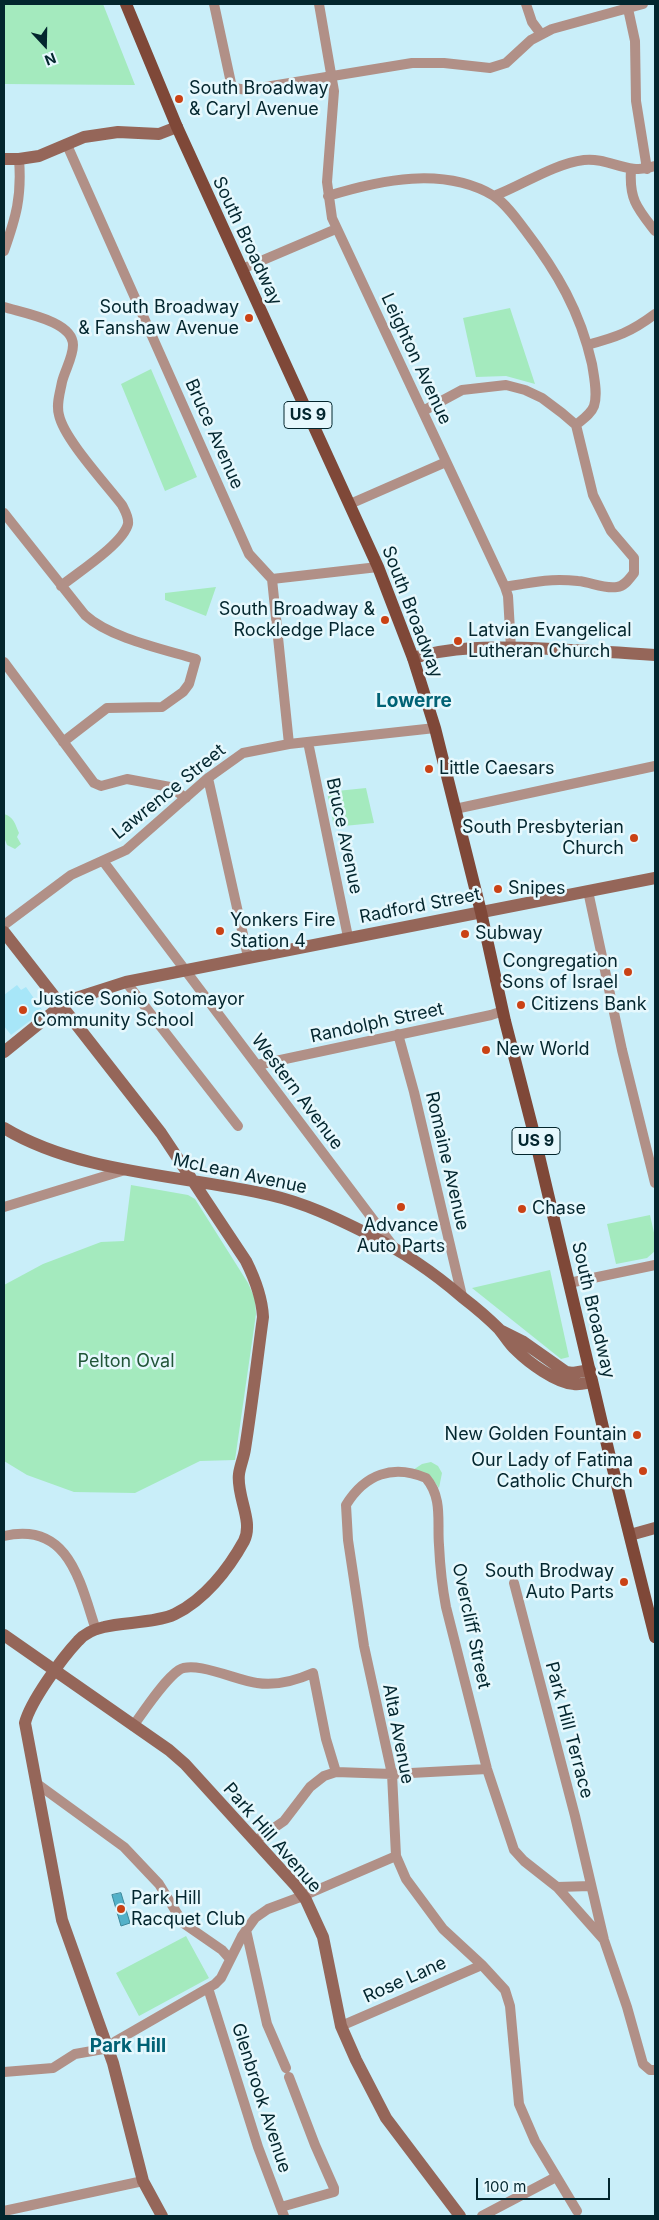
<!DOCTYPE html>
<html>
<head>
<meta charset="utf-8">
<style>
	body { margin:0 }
	#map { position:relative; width:659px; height:2220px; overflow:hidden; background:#c9eef9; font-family:Inter,sans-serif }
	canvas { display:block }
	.frame { position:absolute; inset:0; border:5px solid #03262e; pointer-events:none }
	.north { position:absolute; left:20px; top:20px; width:50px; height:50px; -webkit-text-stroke:4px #e6f8fd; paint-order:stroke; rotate:159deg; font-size:14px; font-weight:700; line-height:20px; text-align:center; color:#03262e }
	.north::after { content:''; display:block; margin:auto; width:18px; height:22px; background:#03262e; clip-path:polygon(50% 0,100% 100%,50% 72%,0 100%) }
	.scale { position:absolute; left:476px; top:2178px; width:134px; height:22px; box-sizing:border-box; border:2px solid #03262e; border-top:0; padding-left:6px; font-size:15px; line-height:18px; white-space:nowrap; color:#03262e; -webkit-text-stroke:4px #e6f8fd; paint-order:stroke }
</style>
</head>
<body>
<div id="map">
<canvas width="659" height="2220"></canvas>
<div class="frame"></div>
<div class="north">N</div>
<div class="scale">100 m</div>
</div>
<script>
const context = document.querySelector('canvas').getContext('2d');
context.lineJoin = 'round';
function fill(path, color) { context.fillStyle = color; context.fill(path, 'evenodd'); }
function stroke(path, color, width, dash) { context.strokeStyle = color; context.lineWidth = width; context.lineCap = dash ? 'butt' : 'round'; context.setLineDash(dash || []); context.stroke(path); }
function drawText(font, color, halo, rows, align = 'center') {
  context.font = font + ' Inter,sans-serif'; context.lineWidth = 5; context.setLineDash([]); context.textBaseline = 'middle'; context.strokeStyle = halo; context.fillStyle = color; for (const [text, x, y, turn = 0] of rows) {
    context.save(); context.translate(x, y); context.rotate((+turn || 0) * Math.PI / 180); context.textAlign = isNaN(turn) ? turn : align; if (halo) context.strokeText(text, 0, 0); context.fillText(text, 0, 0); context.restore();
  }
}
const built = new Path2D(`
	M17,985L21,990L26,987L43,1011L11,1035L4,1026V995Z`);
const green = new Path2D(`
	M4,4H103L135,85L4,84Z
	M510,308L535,384L506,376L476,377L463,318Z
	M151,369L197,477L165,491L121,384Z
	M216,587L206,616L165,600V593Z
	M366,788L374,823L334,827L327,792Z
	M4,814C14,817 15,824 19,833L17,837L21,844L15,849L7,845L4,837Z
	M131,1185L188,1195L195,1199L248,1283L255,1299L256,1314L235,1460L200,1461L135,1493L74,1492L27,1475L4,1461V1285L43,1264L101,1242L124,1241Z
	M650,1215L655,1237V1251L647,1258L616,1264L607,1224Z
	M550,1270L569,1357L561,1359L472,1288Z
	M431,1462L438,1466L442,1473L439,1488L432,1479L413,1470L422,1464Z
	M186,1936L209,1978L139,2016L116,1973Z`);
const water = new Path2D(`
	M121,1893L130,1923L121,1926L112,1895Z`);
const street = new Path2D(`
	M214,4L231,83L234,88L247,90L412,63H444L490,68L506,63L531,40L552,29L643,4
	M319,4L334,91L327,182L332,218L505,587L508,596L511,648
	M526,4L532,22L541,34
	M627,4L635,41L636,101L647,169
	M67,145L249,554L272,579L289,744
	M631,170C629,200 638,209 655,231
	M328,196C380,180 444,166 494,196C506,204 516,218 525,230C557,272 580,311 592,364C594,377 598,394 594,406C591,414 583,419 576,425
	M494,196C523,185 553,164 584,160C610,157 627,176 655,166
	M4,251C16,217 22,197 19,159
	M242,269L336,229
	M4,307C23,313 73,321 73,345C73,357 65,370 62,382C60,393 56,404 59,415C64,439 106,484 122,505C125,511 129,517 128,524C123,544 77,573 61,586
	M587,345C617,337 631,332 655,314
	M423,411L462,390L506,385L525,390L542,398L562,413L576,425L593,495L611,531L634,558V573C629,579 625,586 617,587C603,589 591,582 578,581C550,578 533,582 505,587
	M350,504L446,462
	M4,513L85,615C110,638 163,649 196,659L189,684L183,692L162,707L107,708L63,742
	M272,579L378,567
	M4,662L94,783L101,786L127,779L170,787L186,798
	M308,742L348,937
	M208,778L248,957
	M455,809L655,766
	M103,861L393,1246
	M588,891L622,1050L655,1183
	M4,925L71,875L126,850L208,778L243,753L289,744L435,728
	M126,982L238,1126
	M398,1034L414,1092L462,1296
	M257,1065L491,1015L503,1011
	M4,1207L125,1170
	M569,1283L655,1265
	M4,1536C69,1521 80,1582 96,1630
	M514,1583L575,1816L604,1940L627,2007L643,2064L650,2070H655
	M133,1726C144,1711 164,1680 179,1670C195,1660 238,1681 257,1683C277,1686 295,1681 313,1673L326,1739L336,1772
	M36,1783L124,1847L159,1884L183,1923L222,1950L230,1959
	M255,1841L284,1821L310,1787L324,1776L336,1772L392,1774L487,1769
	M557,1887L591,1886
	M246,1930L267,2024L286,2068
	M208,1988L258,2147L284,2216
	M341,2026L482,1965
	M4,2072L53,2068L75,2054L109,2048L116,2041L215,1984L221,1978L242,1936L255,1918L268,1909L303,1896L396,1856
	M281,2207L334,2192V2188L315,2145L289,2077
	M4,2211L143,2181
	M577,2211L535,2141L519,2104L510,2006L505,1990L482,1965L443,1929L406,1879L396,1856L392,1774L364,1646L348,1540L346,1505C365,1474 393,1464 426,1478C443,1498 437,1522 439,1545C440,1566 442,1586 446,1607L487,1769L514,1850L524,1861L557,1887L604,1940
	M482,2216L556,2177`);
const secondary = new Path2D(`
	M4,159H19L39,156L84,137L118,132L159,134L177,127
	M413,658C453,646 491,647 532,648C573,650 614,652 655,655
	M4,932L161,1133L246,1261C255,1279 262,1297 263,1317C257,1361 252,1405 245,1449C244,1457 240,1466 239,1474C236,1496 254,1521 244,1541C228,1570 204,1600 175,1614C157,1623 124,1622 104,1627C95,1629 84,1634 78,1641C62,1658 30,1702 25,1723L62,1920L113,2063L143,2181L162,2216
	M4,1052L62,1005L73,999L126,982L655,878
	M4,1128C80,1174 184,1175 270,1195C305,1203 336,1218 368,1234C402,1251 433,1272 462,1297C475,1307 488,1318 499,1329C505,1336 509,1344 516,1350C528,1362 556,1383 574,1384C580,1385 586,1383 592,1382
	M502,1331L522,1341L566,1372L573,1373L590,1370
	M630,1535L655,1528
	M4,1635L169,1750L185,1764L296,1886L306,1900L323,1937L341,2026L356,2060L386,2118L460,2216`);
const primary = new Path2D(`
	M126,4L177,127L378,567L413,658L435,728L481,912L505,1021L532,1126L609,1453L655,1637`);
const markers = [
	[179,99,5,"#ca4215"],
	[249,318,5,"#ca4215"],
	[385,620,5,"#ca4215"],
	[458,641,5,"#ca4215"],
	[429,769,5,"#ca4215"],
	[634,838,5,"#ca4215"],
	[498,889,5,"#ca4215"],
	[220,931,5,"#ca4215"],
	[465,934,5,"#ca4215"],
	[628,972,5,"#ca4215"],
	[521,1005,5,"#ca4215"],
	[23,1010,5,"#ca4215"],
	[486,1050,5,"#ca4215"],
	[401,1207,5,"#ca4215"],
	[522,1209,5,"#ca4215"],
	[637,1435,5,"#ca4215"],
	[643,1471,5,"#ca4215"],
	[624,1582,5,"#ca4215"],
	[121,1909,5,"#ca4215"]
];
const shields = [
	[308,415,48],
	[536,1141,48]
];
const shieldNames = [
	["US 9",308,415],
	["US 9",536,1141]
];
const poiNames = [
	["South Broadway",189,89],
	["& Caryl Avenue",189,110],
	["South Broadway",239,308,"right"],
	["& Fanshaw Avenue",239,329,"right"],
	["South Broadway &",375,610,"right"],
	["Rockledge Place",375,631,"right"],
	["Latvian Evangelical",468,631],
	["Lutheran Church",468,652],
	["Little Caesars",439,769],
	["South Presbyterian",624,828,"right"],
	["Church",624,849,"right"],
	["Snipes",508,889],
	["Yonkers Fire",230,921],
	["Station 4",230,942],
	["Subway",475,934],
	["Congregation",618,962,"right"],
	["Sons of Israel",618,983,"right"],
	["Justice Sonio Sotomayor",33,1000],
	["Community School",33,1021],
	["Citizens Bank",531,1005],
	["New World",496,1050],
	["Chase",532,1209],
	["Advance",401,1226,"center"],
	["Auto Parts",401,1247,"center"],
	["New Golden Fountain",627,1435,"right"],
	["Our Lady of Fatima",633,1461,"right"],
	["Catholic Church",633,1482,"right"],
	["South Brodway",614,1572,"right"],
	["Auto Parts",614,1593,"right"],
	["Park Hill",131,1899],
	["Racquet Club",131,1920]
];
const streetNames = [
	["South Broadway",247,241,65],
	["Leighton Avenue",416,359,65],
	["Bruce Avenue",214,434,66],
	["South Broadway",412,612,69],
	["Lawrence Street",169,792,-39],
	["Bruce Avenue",344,836,78],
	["Radford Street",420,906,-11],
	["Randolph Street",377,1023,-12],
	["Western Avenue",297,1092,53],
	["Romaine Avenue",447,1161,77],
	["McLean Avenue",240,1174,12],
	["South Broadway",593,1310,77],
	["Overcliff Street",471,1626,78],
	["Park Hill Terrace",569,1730,75],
	["Alta Avenue",398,1734,79],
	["Park Hill Avenue",272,1838,49],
	["Rose Lane",405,1980,-24],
	["Glenbrook Avenue",261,2098,72]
];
const parkNames = [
	["Pelton Oval",126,1362]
];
const neighbourhoodNames = [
	["Lowerre",414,701],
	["Park Hill",128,2046]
];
fill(built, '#a7e6f8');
fill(green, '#a4eabe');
fill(water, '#53b1c9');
stroke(water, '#3b879a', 1);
stroke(street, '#b19087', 10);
stroke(secondary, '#956659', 12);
stroke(primary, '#7f4838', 12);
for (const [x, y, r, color] of markers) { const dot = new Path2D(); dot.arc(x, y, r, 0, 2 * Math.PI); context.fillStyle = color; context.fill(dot); stroke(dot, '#e6f8fd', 2); }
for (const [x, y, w] of shields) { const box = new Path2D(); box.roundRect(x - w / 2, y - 13.5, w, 27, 4); context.fillStyle = '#e6f8fd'; context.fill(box); stroke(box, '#03262e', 1); }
drawText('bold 16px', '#03262e', null, shieldNames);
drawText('18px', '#03262e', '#e6f8fd', poiNames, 'left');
drawText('18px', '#03262e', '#e6f8fd', streetNames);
drawText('18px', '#215639', '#e6f8fd', parkNames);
drawText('bold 19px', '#006275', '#e6f8fd', neighbourhoodNames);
</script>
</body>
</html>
